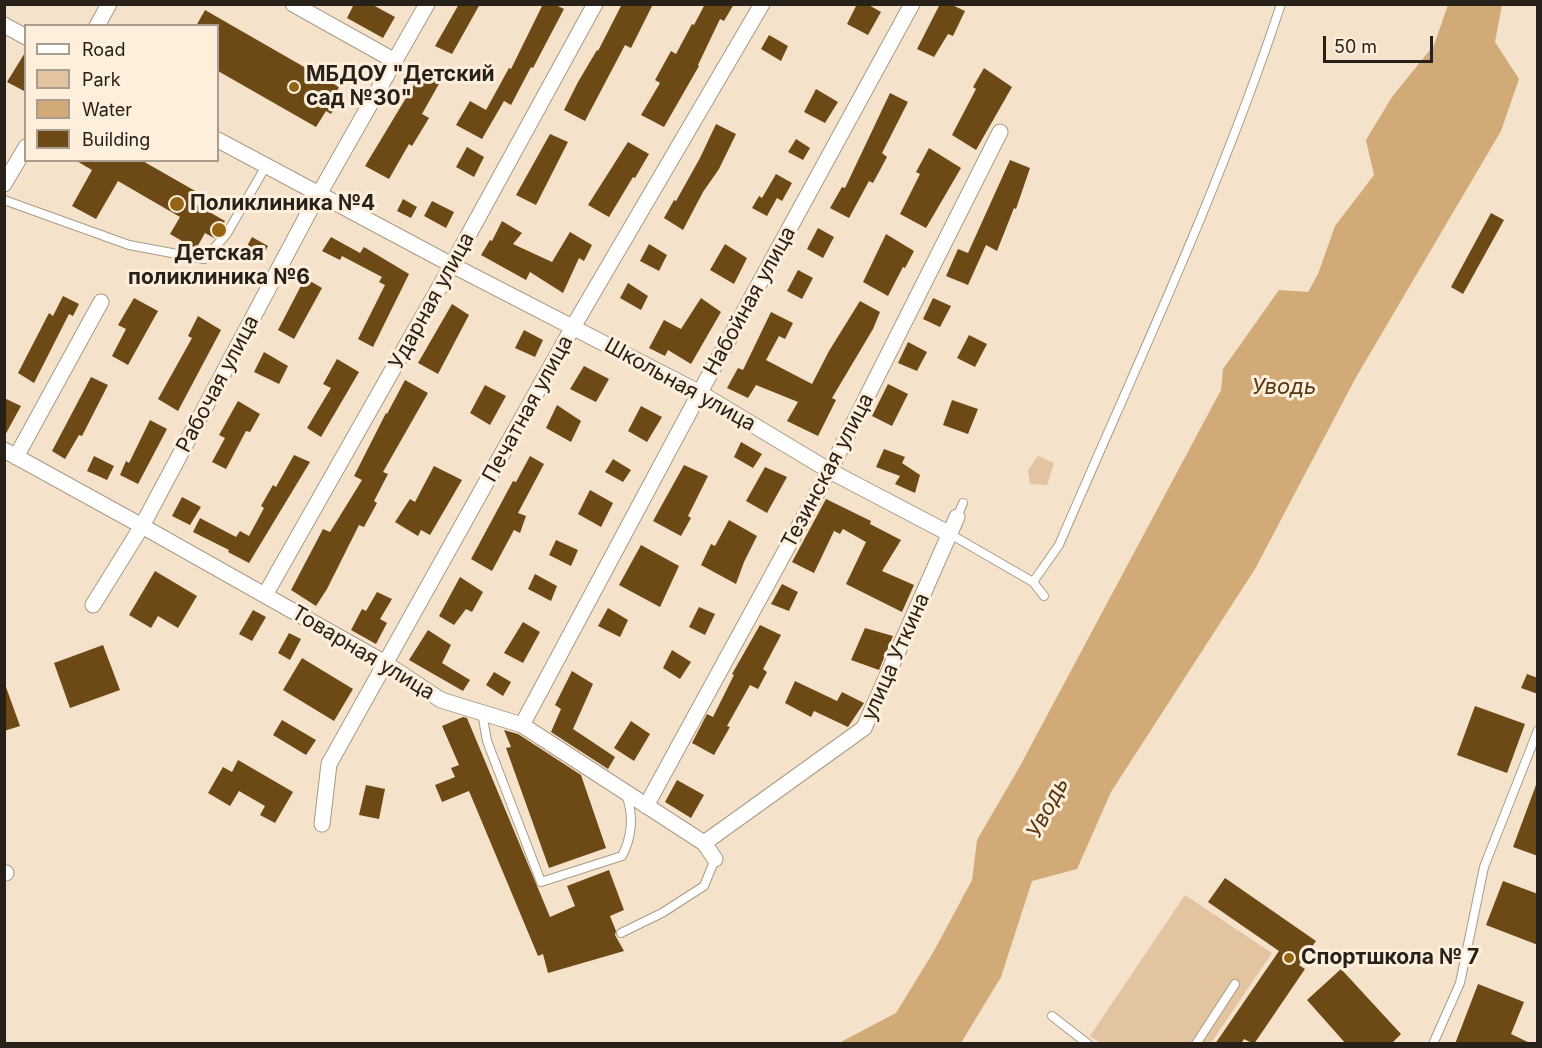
<!DOCTYPE html>
<html>
<head>
<meta charset="utf-8">
<style>
	body { margin:0 }
	#map { position:relative; width:1542px; height:1048px; overflow:hidden; background:#f4e2cb; font-family:Inter,sans-serif }
	canvas { display:block }
	.frame { position:absolute; inset:0; border:6px solid #282119; pointer-events:none }
	.legend { position:absolute; left:24px; top:24px; width:195px; height:138px; box-sizing:border-box; background:#feefdd; border:2px solid #a89d8f; margin:0; padding:8px 10px; list-style:none; font-size:18px; color:#282119 }
	.legend li { display:flex; align-items:center; gap:12px; height:30px }
	.legend b { width:30px; border:2px solid #a89d8f }
	.scale { position:absolute; left:1323px; top:36px; width:110px; height:27px; box-sizing:border-box; border:3px solid #282119; border-top:0; padding-left:8px; font-size:18px; line-height:21px; white-space:nowrap; color:#282119; -webkit-text-stroke:4px #feefdd; paint-order:stroke }
</style>
</head>
<body>
<div id="map">
<canvas width="1542" height="1048"></canvas>
<div class="frame"></div>
<ul class="legend">
<li><b style="height:8px;background:#fff"></b>Road</li>
<li><b style="height:16px;background:#e2c5a0"></b>Park</li>
<li><b style="height:16px;background:#d1aa77"></b>Water</li>
<li><b style="height:16px;background:#6d4a15"></b>Building</li>
</ul>
<div class="scale">50 m</div>
</div>
<script>
const context = document.querySelector('canvas').getContext('2d');
context.lineJoin = 'round';
function fill(path, color) { context.fillStyle = color; context.fill(path, 'evenodd'); }
function stroke(path, color, width, dash) { context.strokeStyle = color; context.lineWidth = width; context.lineCap = dash ? 'butt' : 'round'; context.setLineDash(dash || []); context.stroke(path); }
function drawText(font, color, halo, rows, align = 'center') {
  context.font = font + ' Inter,sans-serif'; context.lineWidth = 6; context.setLineDash([]); context.textBaseline = 'middle'; context.strokeStyle = halo; context.fillStyle = color; for (const [text, x, y, turn = 0] of rows) {
    context.save(); context.translate(x, y); context.rotate((+turn || 0) * Math.PI / 180); context.textAlign = isNaN(turn) ? turn : align; if (halo) context.strokeText(text, 0, 0); context.fillText(text, 0, 0); context.restore();
  }
}
const green = new Path2D(`
	M1038,456L1054,463L1047,485L1030,484L1028,470Z
	M1185,895L1272,953L1211,1043H1101L1090,1036Z`);
const water = new Path2D(`
	M1448,5H1502L1495,42L1519,79L1501,131L1355,379L1255,569L1111,792L1077,869L1032,881L1001,977L961,1043H839L896,1013L934,951L972,880L977,840L1020,766L1221,390L1223,369L1279,290L1308,292L1318,274L1335,226L1374,175L1366,140L1392,97L1434,45Z`);
const building = new Path2D(`
	M354,4H371L395,17L383,38L347,18Z
	M459,4H480L452,54L435,46Z
	M543,4H554L564,9L533,68L531,67L511,105L504,101L482,139L456,125L470,101L486,110L509,68L511,69Z
	M622,4H653L631,48L625,45L585,121L564,110L578,82L597,50L598,51Z
	M705,4H734L724,21L720,19L698,65L699,66L664,127L641,115L660,83L655,80L671,51L676,54L692,24L694,25Z
	M857,4H867L881,12L868,35L847,24Z
	M940,4H950L965,11L953,36L948,34L934,57L917,49Z
	M205,10L339,87L336,93L341,96L331,114L326,111L316,127L218,71V26H196Z
	M769,35L788,46L781,61L761,49Z
	M26,51V92L7,82Z
	M984,68L1012,87L976,150L952,135L976,89L973,87Z
	M421,73L440,82L422,114L429,118L412,146L409,144L389,179L365,166Z
	M816,89L838,102L825,123L804,112Z
	M890,93L908,102L882,153L887,157L873,183L869,181L849,218L830,208L842,187L845,188Z
	M716,124L736,134L719,169L703,192L683,230L664,218L674,200L676,201L700,158Z
	M550,134L568,142L536,205L516,195Z
	M796,139L810,148L803,160L788,152Z
	M628,142L649,154L635,178L633,177L609,217L588,205Z
	M467,147L484,157L474,177L456,167Z
	M929,148L961,168L926,228L900,214L920,174L916,172Z
	M75,160H141L197,192L192,202L225,221L214,238L205,233L196,249L170,234L180,217L118,181L96,219L72,206L92,170Z
	M1010,160L1030,168L1016,209L1014,208L997,251L986,245L968,285L946,276L958,249L968,253Z
	M776,174L792,183L782,201L777,198L767,216L752,208L759,196L762,198Z
	M403,199L417,207L411,218L397,211Z
	M432,201L454,212L446,228L424,216Z
	M1491,213L1504,220L1463,294L1451,287Z
	M502,221L522,233L513,244L552,262L570,232L592,245L584,261L579,258L563,293L530,272L526,280L481,255L490,240L492,241Z
	M818,228L834,237L823,258L807,249Z
	M886,234L914,251L905,268L903,267L888,296L863,282Z
	M252,237L268,246L262,257L246,248Z
	M331,237L360,253L364,247L409,274L373,347L358,339L385,285L379,282L382,277L342,256L340,260L322,251Z
	M649,244L667,255L659,271L640,261Z
	M725,244L747,258L734,284L710,270Z
	M798,270L813,278L802,299L787,291Z
	M305,278L322,288L294,339L278,330Z
	M628,283L648,296L641,310L620,298Z
	M63,296L79,304L73,316L69,314L34,383L18,373L49,313L53,316Z
	M134,298L158,311L128,365L112,356L126,329L118,325Z
	M701,298L721,312L691,364L668,350L665,356L649,348L664,320L681,329Z
	M933,298L951,306L940,327L923,319Z
	M860,301L880,312L873,329L832,398L836,400L818,436L787,421L798,402L756,385L748,398L727,388L738,368L743,370L771,312L793,323L785,339L779,336L766,360L812,384L829,351Z
	M452,304L469,315L438,374L418,363Z
	M198,316L221,330L178,411L158,399L192,338L188,336Z
	M524,330L543,340L535,357L515,348Z
	M969,335L987,344L975,367L957,358Z
	M908,342L927,352L917,371L898,363Z
	M264,352L288,366L279,384L254,372Z
	M337,359L359,372L321,437L307,428L331,388L323,384Z
	M584,366L609,379L596,402L570,389Z
	M91,377L108,385L82,436L79,435L65,459L52,451Z
	M405,380L428,393L383,472L388,474L374,501L377,503L364,527L359,525L327,589L316,606L291,590L323,529L330,532L362,480L354,476L386,413L387,414Z
	M888,384L908,394L892,426L872,416Z
	M485,385L506,396L490,425L470,413Z
	M4,398L21,406L4,437Z
	M952,400L978,409L968,434L943,425Z
	M238,401L260,414L250,432L246,431L226,469L212,462L225,438L219,435Z
	M557,405L581,421L571,442L546,428Z
	M641,406L662,417L647,442L628,431Z
	M150,420L167,429L138,484L120,475L126,461L129,463Z
	M741,442L762,454L753,468L734,457Z
	M884,449L905,457L902,463L920,475L915,493L895,484L900,476L876,467Z
	M294,455L310,462L249,563L228,552L229,550L193,532L200,518L236,537L240,531L249,536L264,508L261,506L273,485L276,487Z
	M94,456L114,466L107,480L87,471Z
	M530,456L544,464L518,513L526,516L520,533L514,530L492,571L471,559L513,481L516,482Z
	M613,459L631,470L623,482L605,472Z
	M684,465L708,476L688,516L691,518L681,536L653,521Z
	M434,466L462,480L430,535L421,530L418,536L395,522L410,499L415,502Z
	M765,467L787,477L767,513L746,501Z
	M590,490L613,503L601,527L578,514Z
	M182,497L201,507L190,525L172,516Z
	M826,499L871,521L870,524L901,540L882,571L914,585L902,612L846,584L866,542L843,529L840,534L834,531L814,573L792,562Z
	M729,520L757,536L744,562L736,584L701,565L711,544L715,546Z
	M556,540L578,550L571,566L549,555Z
	M641,545L679,566L660,607L619,585Z
	M155,571L197,596L178,628L158,616L151,628L129,615Z
	M535,574L557,586L551,601L528,589Z
	M460,577L483,592L472,612L466,609L454,625L439,616Z
	M782,584L798,592L789,611L771,604Z
	M377,592L392,599L380,619L387,623L376,644L351,630L362,609L366,611Z
	M699,607L715,614L705,635L689,627Z
	M608,608L628,620L620,637L598,626Z
	M253,610L266,617L252,641L239,634Z
	M523,622L540,632L523,663L504,653Z
	M760,625L781,635L763,669L767,672L758,689L750,685L727,726L730,727L714,755L692,743L707,714L713,717L734,675L732,674Z
	M865,628L893,636L879,670L851,660Z
	M428,630L451,645L442,663L470,680L463,691L409,660Z
	M289,633L301,639L290,660L278,653Z
	M103,645L120,690L70,708L54,663Z
	M672,650L691,662L680,679L663,668Z
	M302,658L353,689L334,721L283,690Z
	M572,671L593,684L573,729L615,757L608,769L551,732L561,709L555,705Z
	M494,672L511,682L503,696L486,685Z
	M1527,674L1538,678V694L1521,688Z
	M795,681L837,701L842,692L864,703L848,727L814,711L811,717L785,703Z
	M4,687H6L20,726L4,731Z
	M1475,706L1525,724L1507,773L1457,755Z
	M463,717L467,718L550,917L575,906L567,886L609,870L624,910L610,916L616,931L615,935L624,951L548,973L543,954L538,956L469,791L442,802L435,785L455,777L451,768L459,765L442,726Z
	M282,720L316,740L306,755L273,735Z
	M631,721L650,734L634,761L614,748Z
	M504,730L518,734L581,775L606,848L549,868L506,748L511,747Z
	M238,760L293,792L275,823L260,815L265,806L239,791L230,806L208,793L223,767L232,772Z
	M677,780L704,795L691,818L665,802Z
	M366,785L385,789L379,819L359,815Z
	M1536,785H1538V856L1513,847Z
	M1225,878L1316,941L1299,965L1305,969L1254,1044L1244,1039L1241,1044H1215L1279,951L1208,902Z
	M1503,881L1538,894V945L1486,925Z
	M1341,969L1401,1034L1391,1044H1346L1307,1000Z
	M1478,984L1524,1002L1511,1034L1532,1044H1455Z`);
const service = new Path2D(`
	M4,200L129,245L204,259L226,235L266,166
	M957,517L963,503
	M950,534L1033,582L1059,545C1136,366 1220,189 1281,4
	M1033,582L1044,596
	M482,713L487,741L541,882L622,856C632,837 634,815 626,795
	M621,933L662,913L704,886L715,859
	M1052,1016L1088,1044
	M1196,1044L1235,984
	M1433,1044L1460,983L1484,867L1538,730`);
const minor = new Path2D(`
	M293,4L395,61
	M4,25L26,37
	M97,26L109,4
	M218,140L452,265L700,393L830,471L950,534
	M4,184L26,147
	M4,450L142,526L385,663L441,700L522,725L704,843L715,859
	M16,457L101,302
	M265,595L452,265L595,4
	M93,605L142,526L310,210L427,4
	M522,725L705,383L912,4
	M646,806L834,462L1000,132
	M322,824L329,764L573,327L762,4
	M704,843L864,728L957,517
	M4,873H6`);
const markers = [
	[294,87,6,"#956515"],
	[177,204,8,"#956515"],
	[219,230,8,"#956515"],
	[1289,958,6,"#956515"]
];
const poiNames = [
	["МБДОУ \"Детский",306,75],
	["сад №30\"",306,99],
	["Поликлиника №4",190,204],
	["Детская",219,254,"center"],
	["поликлиника №6",219,278,"center"],
	["Спортшкола № 7",1301,958]
];
const streetNames = [
	["Ударная улица",432,301,-61],
	["Набойная улица",750,301,-61],
	["Рабочая улица",218,384,-62],
	["Школьная улица",680,385,29],
	["Печатная улица",528,409,-61],
	["Тезинская улица",828,471,-62],
	["Товарная улица",363,653,31],
	["улица Уткина",896,657,-66]
];
const waterNames = [
	["Уводь",1284,387],
	["Уводь",1048,808,-62]
];
fill(green, '#e2c5a0');
fill(water, '#d1aa77');
fill(building, '#6d4a15');
stroke(service, '#ab9a84', 10);
stroke(minor, '#ab9a84', 17);
stroke(service, '#fff', 8);
stroke(minor, '#fff', 15);
for (const [x, y, r, color] of markers) { const dot = new Path2D(); dot.arc(x, y, r, 0, 2 * Math.PI); context.fillStyle = color; context.fill(dot); stroke(dot, '#feefdd', 2); }
drawText('bold 21px', '#282119', '#feefdd', poiNames, 'left');
drawText('21px', '#282119', '#feefdd', streetNames);
drawText('italic 22px', '#543910', '#feefdd', waterNames);
</script>
</body>
</html>
